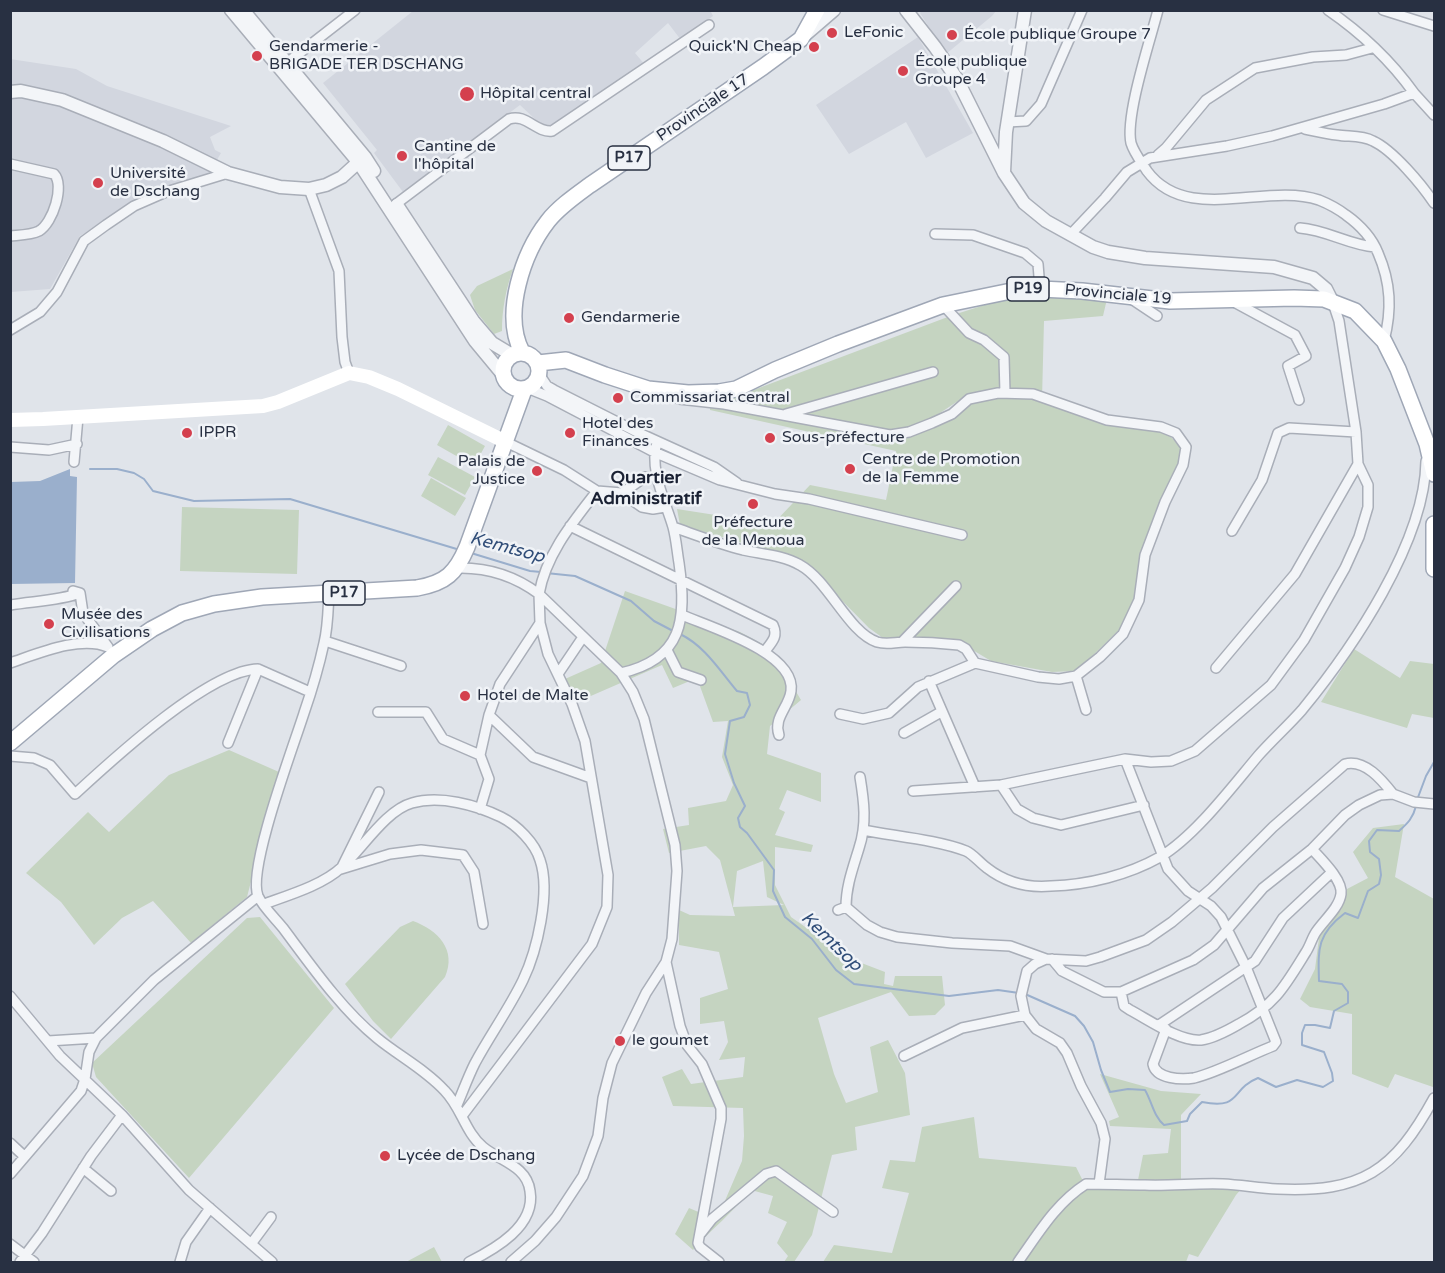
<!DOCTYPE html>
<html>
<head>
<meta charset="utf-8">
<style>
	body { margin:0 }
	#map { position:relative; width:1445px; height:1273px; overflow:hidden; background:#e0e4ea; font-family:"Varela Round",sans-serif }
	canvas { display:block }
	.frame { position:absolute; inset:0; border:12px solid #283042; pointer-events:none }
</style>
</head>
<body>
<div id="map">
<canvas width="1445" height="1273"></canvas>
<div class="frame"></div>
</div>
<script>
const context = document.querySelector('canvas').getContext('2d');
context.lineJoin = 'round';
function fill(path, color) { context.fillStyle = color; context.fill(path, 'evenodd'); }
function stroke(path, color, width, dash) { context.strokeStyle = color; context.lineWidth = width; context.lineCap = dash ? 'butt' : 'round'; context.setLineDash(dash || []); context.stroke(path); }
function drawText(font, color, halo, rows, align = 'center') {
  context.font = font + ' "Varela Round",sans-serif'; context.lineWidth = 5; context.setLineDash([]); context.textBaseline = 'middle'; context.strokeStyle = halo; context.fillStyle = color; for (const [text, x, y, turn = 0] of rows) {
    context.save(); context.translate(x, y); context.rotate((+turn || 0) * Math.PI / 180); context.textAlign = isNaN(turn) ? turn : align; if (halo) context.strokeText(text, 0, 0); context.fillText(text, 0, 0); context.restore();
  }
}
const built = new Path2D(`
	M710,10L713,16L681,40L668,23L635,53L646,66L556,125L548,127L537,121L520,105L403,192L374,153L377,150L323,83L413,11Z
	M922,10L996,11L992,16L946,54L920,13Z
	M918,37L973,133L926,158L906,122L849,154L816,105Z
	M10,59L76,69L107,86L231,126L210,137L215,150L221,153L208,175L131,204L80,236L50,289L11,292Z`);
const green = new Path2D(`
	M513,269C506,289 502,309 502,331L494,334L475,310L470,295L477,286Z
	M1010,297L1107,299L1103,316L1044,321L1042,399L1064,405L1085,418L1106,424L1158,431L1171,437L1182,449L1180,464L1141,553L1136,598L1121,628L1077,671L1052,672L991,661L961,643L904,638H883L869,628L802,560L680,525L677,509L773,524L810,485L886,500L896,451L710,410V400H727L953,315ZM998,388L1034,389L1042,398L996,397L969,404L953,417L897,438L898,430L931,419L967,395Z
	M448,425L485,446L474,466L437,445Z
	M438,457L475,477L465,495L428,475Z
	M431,478L466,498L455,516L421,496Z
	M182,507L299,510L297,574L180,571Z
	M625,591L740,632L770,648L801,700L770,726L767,754L821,773V802L787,790L779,809L785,812L775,835L813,845L811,852L775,847V885L791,917L851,959L885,972L884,984L893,986L895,976H942L945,1005L935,1015L909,1016L891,992L818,1018L834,1074L846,1103L878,1092L870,1047L888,1040L905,1073L910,1115L855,1127L857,1150L832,1155L812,1235L794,1262H784L788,1256L777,1243L787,1222L768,1213L773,1196L751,1190C733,1212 712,1229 693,1250L675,1234L689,1208L708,1216L724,1203L742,1161L744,1136L743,1108L673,1106L662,1077L682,1069L691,1084L743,1077L745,1057L719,1060L728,1042L724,1021L700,1024V998L728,989L719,952L679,945V910L690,915L735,916L720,860L706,846L669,853L663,829L689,825L688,808L726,801L733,785L722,757L728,721L713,722L697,678L673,688L662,665L577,702L565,679L601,663ZM763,861L767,897L784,905L733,907L737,871Z
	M1354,649L1400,678L1410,661L1434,664V718L1412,714L1407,728L1321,702Z
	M229,750L279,772L247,897L191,943L153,901L122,918L94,945L61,902L26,873L88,812L109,832L169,775Z
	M1404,824L1395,877L1434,899L1433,1087L1395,1074L1388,1088L1352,1074V1014L1310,1007L1300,999L1315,969L1320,930L1341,910L1347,889L1368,878L1353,852L1373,828Z
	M260,917L334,1008L189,1178L96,1077L92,1063L247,918Z
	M413,921C438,930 457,950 445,977L391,1039L373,1021L345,984L400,927Z
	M1100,1074L1161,1091L1201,1094L1181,1115V1181L1249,1180L1236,1195L1198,1257L1189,1254L1186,1262H823L834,1245L892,1253L909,1193L882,1188L890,1160L915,1162L922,1127L974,1117L979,1158L1076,1167L1082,1179L1138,1180L1143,1155L1168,1153L1171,1129L1110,1126L1109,1121L1119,1117Z
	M434,1247L442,1262H406Z`);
const water = new Path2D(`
	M70,469V476L77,477L75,583L11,584V482L40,481Z`);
const stream = new Path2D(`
	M90,469H117L134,473L144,479L153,491L194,501L290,499L460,550
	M471,553L530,571L541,572
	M546,573L575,576L631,601L654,621L675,632
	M680,634C705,646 720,671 737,691L747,693L750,705L744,717L730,721L725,754L734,783L745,806L738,818L740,827L747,833L774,870L773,891L785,917L812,939L836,970L854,984L949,996L998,990L1019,993
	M1417,800L1426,776L1434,762
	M1025,994L1075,1016L1084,1026L1093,1042L1101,1070L1110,1092L1128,1089L1145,1090C1152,1102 1154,1117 1164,1125L1187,1121L1190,1114L1202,1102C1242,1110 1230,1089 1258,1078L1276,1087L1297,1080L1323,1087L1333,1081L1332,1073L1324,1052L1302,1045V1033L1305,1025H1315L1330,1028L1334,1011L1348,1003V992L1342,984L1319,981C1318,949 1317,934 1345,913L1358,918L1368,891L1379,884L1381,875L1379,859L1370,852L1369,841L1377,830L1399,831C1408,823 1413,818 1416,806`);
const minor = new Path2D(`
	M1158,10C1150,41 1125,116 1131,143C1134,153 1142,163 1147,171C1187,225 1265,182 1319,200C1329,204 1338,209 1346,215C1360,225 1372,238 1378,253C1391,283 1392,310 1384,341
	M1328,10C1360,32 1391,61 1414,93
	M1383,10L1434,26
	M283,66L355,10
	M1007,122L1026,121L1041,104L1082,10
	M1305,129C1315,131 1326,134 1337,135C1349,137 1361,135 1373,141C1393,150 1422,185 1434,203
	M1158,155L1166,148L1206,100L1255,68L1313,57L1346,55L1372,48
	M10,164L54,174C65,185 53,223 39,231C31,235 20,235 10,236
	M309,189L339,271L342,337L345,362L349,373
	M396,204L509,119C526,113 536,133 552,131L709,25
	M1300,228C1327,230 1349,245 1375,247
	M935,234L973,235L1025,253L1038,264L1040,289
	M1070,235L1105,198L1127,172L1150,158L1227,146L1272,136L1384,104L1414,93L1434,115
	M1133,300L1157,316
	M1234,302L1295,335L1306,356L1288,366L1299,400
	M943,305L969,333L984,340L1004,357L1005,393
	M10,330L40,312L57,292L84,241L106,225L134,206L166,192L228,173
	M539,374L547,386L554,390L637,432L714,467L737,483
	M527,388L547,396L654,452L720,480L775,494L809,499L962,535
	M671,396L679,399L724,404L890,435L909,432L932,423L952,414L969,399L998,393L1033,394L1107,420L1161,427L1176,433L1186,447L1183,465L1165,502L1145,555L1139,600L1123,634L1100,657L1076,676L1059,679L1038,677L975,663L918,687L889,713L863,719L840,714
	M786,414L933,372
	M506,442L564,470L597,491C573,522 546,554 539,594L621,673L633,692L644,719L675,845L677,871L672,939L666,962L646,993L612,1063L603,1098L598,1136L583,1176L556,1217L535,1241L511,1262
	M10,447L49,450L77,444
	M74,462L78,417
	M597,491L622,493L642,507L653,509L665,507
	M622,493L645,477L657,476
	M570,526L773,625C778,636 773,641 765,651
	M673,527C696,535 719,544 743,550C761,554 783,555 800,565C829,581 848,632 877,642C887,645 895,642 905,642C923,642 941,643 959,645L966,649L975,663
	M1232,531L1262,480L1278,433L1289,428L1356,432
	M456,568C486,567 515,576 539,594L540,623L548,654L572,704L585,741L608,875L607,907L592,944L462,1116
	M73,591L80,593L83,613L108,647
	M329,593C328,610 328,627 324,643C319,666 312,690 304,713C294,745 247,869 258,896C263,907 276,919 283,928C310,964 342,1010 377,1038C399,1056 426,1070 445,1091C461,1107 465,1132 483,1147C500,1161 527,1166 530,1191C536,1226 495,1249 469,1262
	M10,605C34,601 58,601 80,593
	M682,615C710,627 796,653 791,691C789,707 773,718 779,735
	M325,641L401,666
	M902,642L956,586
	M667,650L678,672L701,680
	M10,663C37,654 80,635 108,647
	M1216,668L1295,574L1358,464
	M621,673C683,659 687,619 679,563C677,551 676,538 673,527C665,500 649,470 657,442
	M558,674L583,637
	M1076,676L1086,710
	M929,681L975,787
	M378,712H426L443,739L480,755
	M489,715L533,757L591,778
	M904,733L941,712
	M228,743L258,669
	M10,756L34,758L50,765L75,794C112,760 209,670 258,669L310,692
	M1125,759L1168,869L1188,891L1211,906L1221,917L1246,967L1276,1042L1273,1046C1250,1055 1216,1073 1194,1078C1181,1080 1156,1079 1153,1064L1166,1029
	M1001,785L1017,809L1033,818L1061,825L1144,805
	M913,791L1001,785L1125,759L1151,762L1171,761L1195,751L1271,685L1304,640L1345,568L1359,537L1368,507V485L1358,464L1356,432L1339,321L1333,303
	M379,792L341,869L390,854L421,850L463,855L474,872L483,924
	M480,809L489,779L480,755L489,715L500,684L540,623
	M863,830C893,836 938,840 966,851C973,854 980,863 987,868C1005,882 1028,888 1051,886C1088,885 1128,875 1160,857C1195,836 1231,788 1258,756C1272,740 1288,726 1302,710C1352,649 1425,542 1426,461
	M264,904C289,895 323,885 342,867C362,849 386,810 412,803C440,795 476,805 501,817C517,825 535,843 540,860C551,892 537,951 523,980C509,1009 490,1035 475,1063C468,1077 463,1091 457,1105
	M846,907C846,886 853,868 859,848C867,824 864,801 860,777
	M838,910L846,907L867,925L880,932L897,937L952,943L1010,946L1046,959L1086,961L1100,957L1146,940L1172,922L1212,888L1273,827L1345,764C1365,759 1382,780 1393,794
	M1046,959L1035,964L1027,971L1021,996L1025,1015L1036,1029L1060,1043L1067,1053L1081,1086L1101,1123L1105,1139L1099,1184
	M1052,959L1062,971L1104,992H1121L1193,960L1214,945L1263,888L1312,849L1345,815L1359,805L1380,795L1393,794L1414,802L1434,804
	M666,962L680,1026L687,1045L702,1064L721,1108V1119L698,1243L700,1247L719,1262
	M1121,992L1124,1006L1130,1010C1149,1020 1180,1042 1201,1040C1214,1038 1227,1031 1239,1024C1275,1005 1285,986 1306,952C1310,946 1312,938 1316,932C1324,920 1339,908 1341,894C1343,880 1321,859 1312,849
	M10,996L60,1056L122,1115L189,1190L272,1262
	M1159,1025L1255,961L1283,918L1332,872
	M48,1041L96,1038
	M904,1056L962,1028L1025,1015
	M10,1143L24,1156
	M83,1168L111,1191
	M10,1174L81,1091L85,1079L89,1052L96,1038L154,980L258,896
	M701,1233L712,1219L766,1174L776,1171L833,1212
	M10,1244L34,1262
	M251,1244L271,1217
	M20,1262L42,1233L91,1156L122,1115
	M180,1262L186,1242L210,1208
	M1018,1262C1038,1234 1056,1203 1086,1184C1106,1184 1126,1185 1145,1185C1171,1186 1197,1183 1223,1184C1241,1185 1259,1188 1277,1189C1362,1193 1394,1171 1434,1098`);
const tertiary = new Path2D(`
	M231,10L359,163L475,341L504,376
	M243,10L365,157L374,171
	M906,10L935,47L957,79L1004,173L1024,203L1046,221L1093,247L1108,252L1145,258L1274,267L1313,278L1326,289L1333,303
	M805,35L834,10
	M10,92L21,91L62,100L163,141L228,173L280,187L309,189L326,185L342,177L364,157
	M1004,172L1006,132L1025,10
	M397,205L474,322L492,343L512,355`);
const secondary = new Path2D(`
	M10,420L43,419L263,406L278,402L349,373L369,377L398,389L506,442`);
const primary = new Path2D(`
	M522,352C502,314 523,253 548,221C559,207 575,196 590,185L763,67L801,39L817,10
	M503 371a18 18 0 1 1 36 0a18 18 0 1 1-36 0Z
	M538,363L566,360L605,375L648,389L688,393L719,392L736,389L775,370L838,344L943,305L1011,291L1040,289L1082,291L1170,301L1294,298L1324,299L1355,311L1384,341L1398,369L1427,444L1434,474
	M1434,524V569
	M10,743L114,655L152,629L182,613L214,604L262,597L417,588C446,583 456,573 467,547L524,390`);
const markers = [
	[832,33,6,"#d4404e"],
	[952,35,6,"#d4404e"],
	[814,47,6,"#d4404e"],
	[257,56,6,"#d4404e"],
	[903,71,6,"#d4404e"],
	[467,94,8,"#d4404e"],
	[402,156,6,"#d4404e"],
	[98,183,6,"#d4404e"],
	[569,318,6,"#d4404e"],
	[618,398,6,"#d4404e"],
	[187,433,6,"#d4404e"],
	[570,433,6,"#d4404e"],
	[770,438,6,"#d4404e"],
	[850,469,6,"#d4404e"],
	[537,471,6,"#d4404e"],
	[753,504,6,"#d4404e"],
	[49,624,6,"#d4404e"],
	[465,696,6,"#d4404e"],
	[620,1041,6,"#d4404e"],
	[385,1156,6,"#d4404e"]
];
const shields = [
	[629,158,42],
	[1028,289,42],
	[344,593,42]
];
const shieldNames = [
	["P17",629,158],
	["P19",1028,289],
	["P17",344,593]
];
const poiNames = [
	["LeFonic",844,33],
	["École publique Groupe 7",964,35],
	["Gendarmerie -",269,47],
	["BRIGADE TER DSCHANG",269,65],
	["Quick'N Cheap",802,47,"right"],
	["École publique",915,62],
	["Groupe 4",915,80],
	["Hôpital central",480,94],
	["Cantine de",414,147],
	["l'hôpital",414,165],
	["Université",110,174],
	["de Dschang",110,192],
	["Gendarmerie",581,318],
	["Commissariat central",630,398],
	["Hotel des",582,424],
	["Finances",582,442],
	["IPPR",199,433],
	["Sous-préfecture",782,438],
	["Centre de Promotion",862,460],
	["de la Femme",862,478],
	["Palais de",525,462,"right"],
	["Justice",525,480,"right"],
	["Préfecture",753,523,"center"],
	["de la Menoua",753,541,"center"],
	["Musée des",61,615],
	["Civilisations",61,633],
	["Hotel de Malte",477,696],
	["le goumet",632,1041],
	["Lycée de Dschang",397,1156]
];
const streetNames = [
	["Provinciale 17",703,108,-34],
	["Provinciale 19",1118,295,5]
];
const neighbourhoodNames = [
	["Quartier",646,478],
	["Administratif",646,499]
];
const waterNames = [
	["Kemtsop",507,548,15],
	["Kemtsop",831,942,44]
];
fill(built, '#d2d6df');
fill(green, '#c5d4c1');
fill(water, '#9aafcc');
stroke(stream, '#9aafcc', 2);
stroke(minor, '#a9aeb8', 12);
stroke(tertiary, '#a9aeb8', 15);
stroke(primary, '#9fa7b6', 18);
stroke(minor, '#f3f5f8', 9);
stroke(tertiary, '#f3f5f8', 12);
stroke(secondary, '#fff', 14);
stroke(primary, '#fff', 15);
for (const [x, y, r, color] of markers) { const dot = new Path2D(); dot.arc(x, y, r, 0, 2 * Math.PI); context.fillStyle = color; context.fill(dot); stroke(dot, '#f0f3f7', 2); }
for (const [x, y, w] of shields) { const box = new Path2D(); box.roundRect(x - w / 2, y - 12, w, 24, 4.5); context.fillStyle = '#f0f3f7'; context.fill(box); stroke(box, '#283042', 1.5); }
drawText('bold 15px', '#283042', null, shieldNames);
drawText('16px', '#283042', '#f0f3f7', poiNames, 'left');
drawText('16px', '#283042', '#f0f3f7', streetNames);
drawText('bold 18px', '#1a2133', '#f0f3f7', neighbourhoodNames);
drawText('italic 18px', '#304d78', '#f0f3f7', waterNames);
</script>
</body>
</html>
